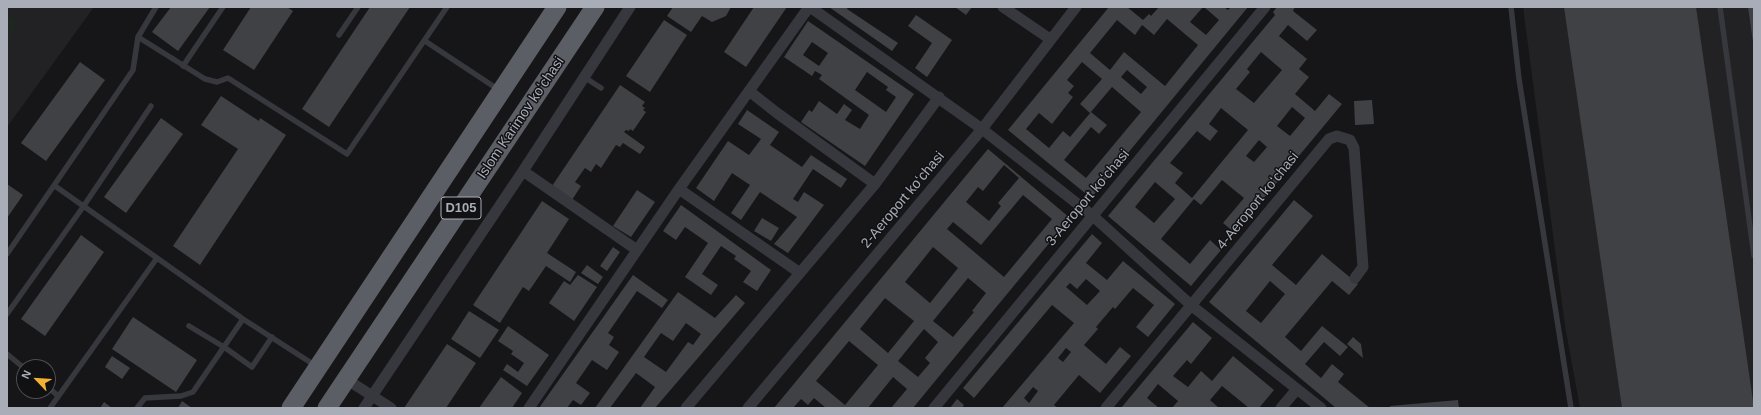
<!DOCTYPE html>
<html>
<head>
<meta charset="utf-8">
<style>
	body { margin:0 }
	#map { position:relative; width:1761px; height:415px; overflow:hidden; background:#161618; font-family:Helvetica,sans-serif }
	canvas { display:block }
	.frame { position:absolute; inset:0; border:8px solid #a8adb8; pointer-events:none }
	.north { position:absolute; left:16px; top:359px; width:40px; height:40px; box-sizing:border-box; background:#111113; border:1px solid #4d4f55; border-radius:50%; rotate:295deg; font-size:11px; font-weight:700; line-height:16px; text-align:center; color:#a8adb8 }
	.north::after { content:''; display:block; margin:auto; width:14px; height:18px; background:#f2b134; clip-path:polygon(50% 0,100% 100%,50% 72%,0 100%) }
</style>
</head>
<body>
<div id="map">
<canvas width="1761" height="415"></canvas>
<div class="frame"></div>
<div class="north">N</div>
</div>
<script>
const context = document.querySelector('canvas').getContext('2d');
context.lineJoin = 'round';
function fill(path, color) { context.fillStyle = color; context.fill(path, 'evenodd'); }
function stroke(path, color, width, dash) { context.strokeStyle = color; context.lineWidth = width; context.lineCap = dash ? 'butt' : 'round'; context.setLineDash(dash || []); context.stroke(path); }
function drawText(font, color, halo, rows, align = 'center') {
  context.font = font + ' Helvetica,sans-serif'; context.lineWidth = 3; context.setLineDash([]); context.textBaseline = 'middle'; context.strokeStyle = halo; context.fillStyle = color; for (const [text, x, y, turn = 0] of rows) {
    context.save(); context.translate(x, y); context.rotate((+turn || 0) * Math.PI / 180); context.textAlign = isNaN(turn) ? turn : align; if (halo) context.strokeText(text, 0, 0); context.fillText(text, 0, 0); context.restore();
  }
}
const built = new Path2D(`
	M7,7H94L7,127Z
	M1523,7H1754V408H1580L1565,326Z`);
const green = new Path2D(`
	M7,14L20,23L7,41Z`);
const building = new Path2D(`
	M171,7H210L178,51L152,32Z
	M251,7H287L293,11L254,70L223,50Z
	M370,7H410L329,127L302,109Z
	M673,7H731L726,16L712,22L702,16L691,32L667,16Z
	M754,7H787L746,67L724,52Z
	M829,7H848L847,9L898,43L892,51Z
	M955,7H972L966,15Z
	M1109,7H1127L1143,20L1149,14L1151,16L1159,7H1203L1190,22L1206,35L1219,20L1204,7H1224L1228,10L1231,7H1248L1091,198L1008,130ZM1167,19L1198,45L1165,86L1124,52L1110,70L1090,53L1117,20L1135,35L1142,25L1154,35ZM1082,62L1102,79L1080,104L1090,113L1112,87L1141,112L1086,178L1064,160L1091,127L1099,134L1107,125L1091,112L1070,137L1063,131L1049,148L1026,129L1039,113L1052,124L1073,97L1068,93L1074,86L1067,80ZM1127,70L1147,87L1141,94L1121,77Z
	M1277,7H1295L1293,11L1317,30L1307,41L1288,25L1279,36L1307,59L1299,69L1309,77L1295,94L1315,111L1329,94L1342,104L1235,233L1223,223L1244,198L1222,180L1201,205L1194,199L1161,239L1190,264L1210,240L1221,250L1191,286L1108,216L1275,15L1273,12ZM1261,52L1282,70L1254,103L1236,89L1250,72L1247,69ZM1292,107L1305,118L1290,136L1277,126ZM1221,108L1248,130L1192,198L1175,183L1183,173L1170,163L1197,131L1210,141L1218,131L1209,124ZM1259,140L1267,147L1254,162L1246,156ZM1155,182L1175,199L1154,223L1135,207Z
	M1564,7H1696L1754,408H1622Z
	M1748,7H1754V42H1753Z
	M916,15L952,40L927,77L915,68L932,43L908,26Z
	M664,20L687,35L650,92L626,76Z
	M808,21L914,94L865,166L801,122L809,110L812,112L819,101L837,114L844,104L852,110L845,120L860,129L869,115L819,79L822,75L815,71L812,76L784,57ZM812,42L828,53L819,66L803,55ZM867,72L888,87L886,90L896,97L886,112L855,90Z
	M80,62L105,80L46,161L21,143Z
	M620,85L645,102L642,106L645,108L643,110L646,112L633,131L630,129L629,131L626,130L624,132L645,147L640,154L623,143L620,147L616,145L601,168L596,164L591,172L585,168L575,182L581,186L572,200L552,186Z
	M221,96L259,121L260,118L286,135L200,265L173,246L238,149L201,125Z
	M1372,100L1374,124L1355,125L1354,101Z
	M747,110L779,132L770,145L802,167L811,155L847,179L841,188L813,169L793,199L798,202L804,192L824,205L788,253L774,244L797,217L760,192L741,220L731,213L750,185L732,173L714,201L696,188L728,141L749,155L761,139L738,124Z
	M161,118L183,134L126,213L104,197Z
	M988,149L1070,218L964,346L913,408H891L907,389L893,377L868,408H826L814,398L808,405L801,399L793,408H774ZM1004,165L1019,178L998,203L1001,206L989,221L966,202L978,187L983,191ZM1023,195L1052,219L1004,277L947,229L953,222L981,245ZM933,247L958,268L930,303L905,282ZM968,278L986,293L972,311L974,312L953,337L933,321ZM885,298L914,321L888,353L860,329ZM924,329L938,342L925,358L930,363L918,377L898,361ZM849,341L878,365L845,405L816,381Z
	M7,184L23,195L7,218Z
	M637,190L655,202L631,237L613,226Z
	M1294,200L1313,216L1272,265L1296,285L1322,254L1358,284L1349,295L1332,281L1285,337L1301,351L1322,326L1348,347L1340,356L1324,342L1305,364L1321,378L1332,364L1344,374L1338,382L1370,408H1336L1209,302ZM1270,281L1285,294L1261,323L1246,311Z
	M542,201L569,219L547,253L576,272L570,282L546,266L529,291L523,287L500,323L473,305Z
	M681,205L771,270L757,291L743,282L751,271L734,259L736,256L721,246L702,274L718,285L711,295L685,277L708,243L685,227L676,240L663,231Z
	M762,218L779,228L771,241L754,231Z
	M1092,234L1102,243L1086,263L1107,280L1123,261L1175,304L1148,337L1136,327L1154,305L1133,288L1115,309L1113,307L1096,327L1098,329L1084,345L1106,364L1120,347L1131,356L1100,393L1079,375L1054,405L1058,408H1002L1074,323L1052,305L974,398L963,388ZM1086,279L1100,291L1087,305L1066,287L1070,283L1077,289ZM1066,348L1071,352L1063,362L1058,358ZM1033,387L1038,391L1029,403L1024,398Z
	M81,235L104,252L45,336L21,319Z
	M613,247L620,252L607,271L600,266Z
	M587,265L603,277L598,284L581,273Z
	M578,275L597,287L574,321L549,303L564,281L570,285Z
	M633,275L668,300L662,308L637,291L608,333L614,337L609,345L619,352L607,370L592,360L576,383L590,393L581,405L573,400L567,408H539Z
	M678,292L715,318L736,295L745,303L655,408H640L655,387L636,373L610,408H595ZM686,323L701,334L693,345L688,342L666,372L644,357L661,333L673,341Z
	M469,311L499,330L480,358L451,339Z
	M133,317L197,360L176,392L112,349Z
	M1193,322L1212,338L1191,364L1187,360L1173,376L1188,387L1201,371L1212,381L1233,356L1274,390L1259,408H1249L1222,386L1210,400L1219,408H1172L1178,401L1158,384L1147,398L1159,408H1121Z
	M508,326L549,355L527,386L503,370L507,364L518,372L524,363L511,354L513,351L498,341Z
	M1353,337L1361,344L1363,358L1347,344Z
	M447,344L476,363L446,408H404Z
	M112,356L130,368L122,379L105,367Z
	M501,377L522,393L512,408H479Z
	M957,399L964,405L962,408H950Z
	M1458,400L1459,408H1391L1390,406Z
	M182,401L192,408H178Z
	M104,402L112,408H100Z`);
const service = new Path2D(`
	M1511,7L1519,79L1571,408
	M1720,7L1754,256
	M339,35L358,7
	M138,37L205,79L217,82L228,78L347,154L447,7
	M425,41L499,90
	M183,66L223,7
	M584,77L601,88
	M55,186L157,258
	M7,254L133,70L138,37L156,7
	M7,314L83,207L151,106
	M189,326L224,347L252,367L272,337
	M7,354L24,368
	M48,387L58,396
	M50,408L157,258L243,319L316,366
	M137,408L145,398L181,396L193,392L243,319`);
const minor = new Path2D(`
	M810,7L982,129L1093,216L1192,306L1321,408
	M1003,7L1050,39
	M749,91L777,113L875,184
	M523,171L637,250
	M679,189L800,273
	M346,379L391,408
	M364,408L523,171L630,7
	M529,408L679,189L809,7
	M686,408L875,184L939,97
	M748,408L982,129L1076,7
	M934,408L1265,7
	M1106,408L1329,139L1337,136L1350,140L1354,148L1363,267L1355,278
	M1281,408L1297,389`);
const trunk = new Path2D(`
	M291,408L557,7
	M327,408L595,7`);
const shields = [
	[461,208,40]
];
const shieldNames = [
	["D105",461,208]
];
const streetNames = [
	["Islom Karimov koʻchasi",521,118,-56],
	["3-Aeroport koʻchasi",1088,198,-50],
	["2-Aeroport koʻchasi",903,200,-50],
	["4-Aeroport koʻchasi",1258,201,-51]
];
fill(built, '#222225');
fill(green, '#1e261f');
fill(building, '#404145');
stroke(service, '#37383d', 5.5);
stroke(minor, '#37383d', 11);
stroke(trunk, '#5b5e65', 19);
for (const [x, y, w] of shields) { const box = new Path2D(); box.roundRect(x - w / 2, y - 11, w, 22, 3); context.fillStyle = '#111113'; context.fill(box); stroke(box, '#a8adb8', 1); }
drawText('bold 13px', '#a8adb8', null, shieldNames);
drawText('14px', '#a8adb8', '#111113', streetNames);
</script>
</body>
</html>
